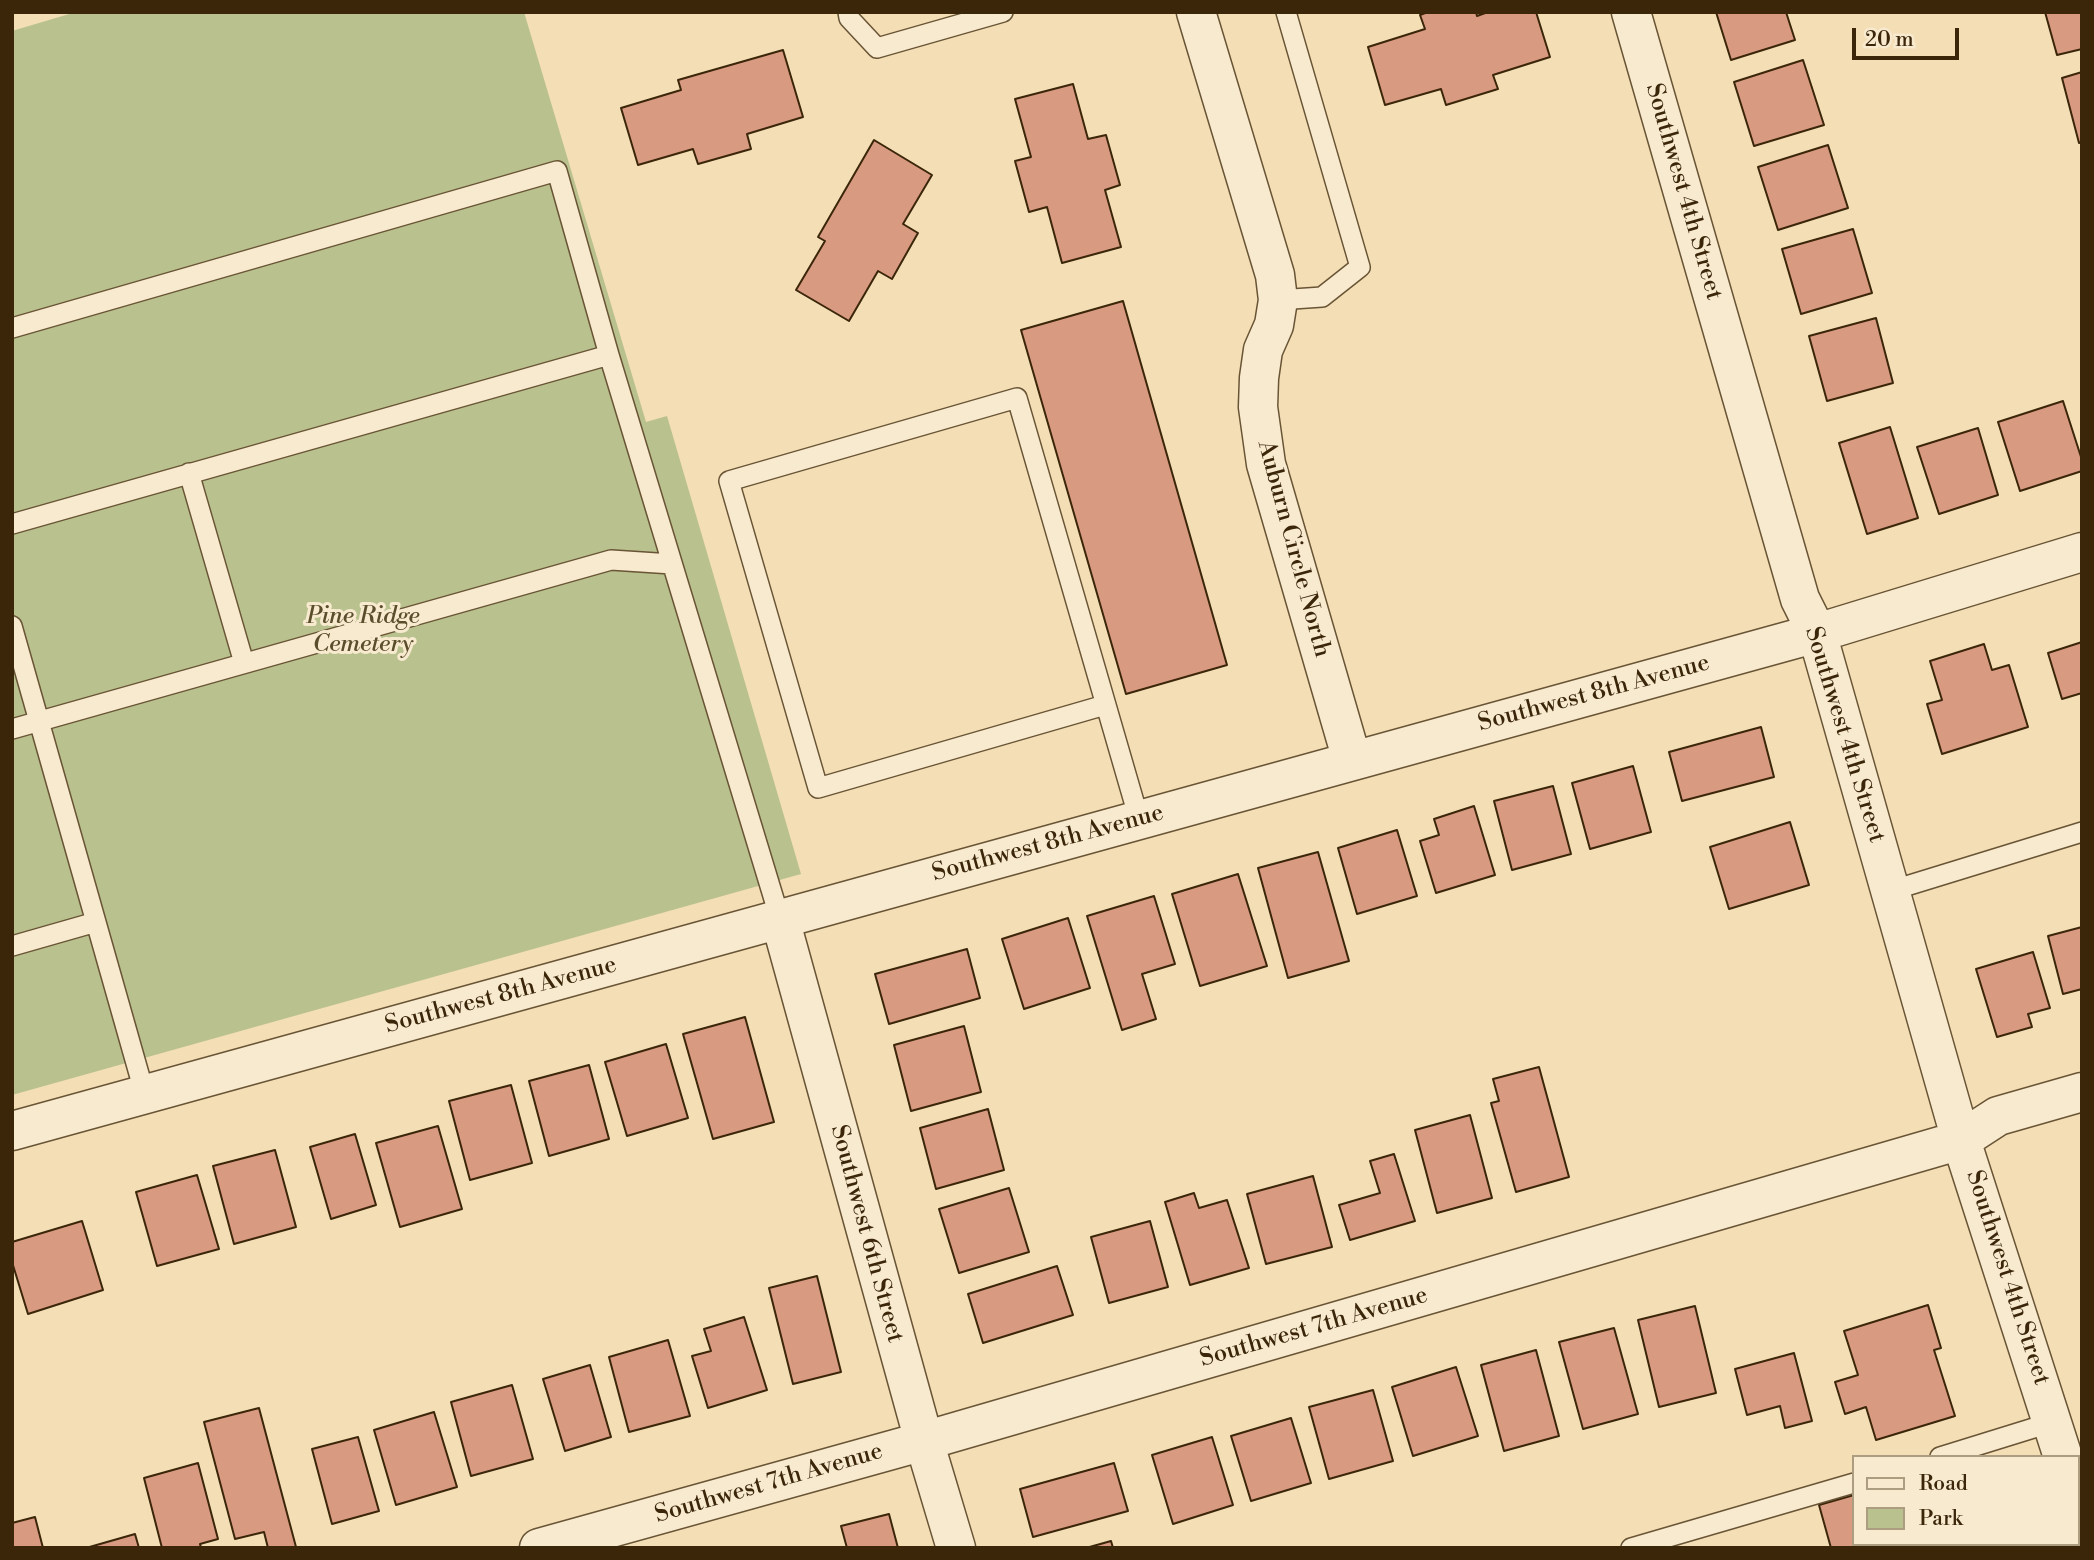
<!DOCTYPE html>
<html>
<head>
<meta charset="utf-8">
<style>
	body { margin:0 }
	#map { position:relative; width:2094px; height:1560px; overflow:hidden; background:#f3deb5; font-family:"Libre Bodoni",serif }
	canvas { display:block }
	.frame { position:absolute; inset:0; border:14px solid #3b260a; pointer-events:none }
	.legend { position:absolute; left:1852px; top:1455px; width:228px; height:91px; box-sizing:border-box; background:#f7eacf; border:2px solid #ac9c80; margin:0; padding:9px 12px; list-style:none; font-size:21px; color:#3b260a }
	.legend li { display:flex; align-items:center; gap:14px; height:35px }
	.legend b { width:35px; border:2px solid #ac9c80 }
	.scale { position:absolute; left:1852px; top:28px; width:107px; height:32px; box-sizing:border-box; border:4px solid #3b260a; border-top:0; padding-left:9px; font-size:21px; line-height:24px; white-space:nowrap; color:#3b260a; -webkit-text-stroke:5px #f7eacf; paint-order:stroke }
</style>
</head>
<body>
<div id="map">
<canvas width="2094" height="1560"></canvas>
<div class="frame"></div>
<ul class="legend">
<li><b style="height:9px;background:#f7eacf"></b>Road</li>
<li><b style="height:19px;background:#b9c18e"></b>Park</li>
</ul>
<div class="scale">20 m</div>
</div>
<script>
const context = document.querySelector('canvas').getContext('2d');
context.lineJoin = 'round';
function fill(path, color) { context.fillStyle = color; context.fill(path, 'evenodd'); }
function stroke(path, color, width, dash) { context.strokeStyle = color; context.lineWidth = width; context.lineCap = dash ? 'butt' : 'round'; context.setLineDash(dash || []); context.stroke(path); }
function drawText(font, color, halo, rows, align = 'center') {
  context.font = font + ' "Libre Bodoni",serif'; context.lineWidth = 6; context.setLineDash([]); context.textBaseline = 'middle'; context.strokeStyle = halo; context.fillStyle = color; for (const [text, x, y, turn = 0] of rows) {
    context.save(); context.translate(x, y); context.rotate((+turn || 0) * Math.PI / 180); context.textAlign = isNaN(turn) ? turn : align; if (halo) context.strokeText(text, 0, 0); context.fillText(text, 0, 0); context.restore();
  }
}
const green = new Path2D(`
	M76,12H524L646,422L667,416L801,874L12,1095V31Z`);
const building = new Path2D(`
	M1428,12H1476L1477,16L1488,12H1536L1550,57L1493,75L1498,89L1446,105L1441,89L1385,105L1368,47L1425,29L1420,15Z
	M1716,12H1786L1795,40L1731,60Z
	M2045,12H2082V49L2057,55Z
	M783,50L803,117L747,134L751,149L698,164L693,149L638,165L621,108L681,90L678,80Z
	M1803,60L1824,125L1754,146L1734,82Z
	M2082,72V142L2079,143L2062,78Z
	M1073,84L1088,139L1106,135L1120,185L1105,190L1121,247L1062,263L1047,207L1029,212L1015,161L1031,157L1015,99Z
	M874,140L932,175L903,224L918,233L892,279L878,271L849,321L796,290L825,241L818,237Z
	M1828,145L1848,208L1778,230L1758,167Z
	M1853,229L1872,293L1801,314L1782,249Z
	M1123,301L1227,665L1126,694L1021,330Z
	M1876,318L1893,383L1827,401L1809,336Z
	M2063,401L2082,460V471L2020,491L1998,422Z
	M1890,427L1918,518L1867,534L1839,443Z
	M1978,428L1998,495L1939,514L1917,447Z
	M2082,642V693L2062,699L2048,653Z
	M1984,644L1992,670L2009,665L2028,727L1942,754L1927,704L1942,700L1930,661Z
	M1761,727L1774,777L1682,801L1669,752Z
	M1633,766L1651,832L1590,849L1572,783Z
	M1553,786L1571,854L1512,870L1494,801Z
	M1474,806L1495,875L1436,893L1420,841L1439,835L1434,819Z
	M1790,822L1809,885L1729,909L1710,847Z
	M1397,830L1417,896L1357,914L1338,848Z
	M1318,852L1349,961L1288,978L1258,868Z
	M1238,874L1267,966L1200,986L1172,894Z
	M1154,896L1175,964L1142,974L1156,1019L1122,1030L1087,916Z
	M1068,918L1090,988L1024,1009L1002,939Z
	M2082,927V989L2063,994L2048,936Z
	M967,949L980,998L889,1024L875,974Z
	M2033,952L2050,1008L2028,1014L2032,1027L1997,1037L1976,969Z
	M745,1017L774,1122L713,1139L683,1034Z
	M964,1026L981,1092L911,1111L894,1045Z
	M666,1044L688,1118L627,1136L605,1062Z
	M589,1065L609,1139L549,1156L529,1081Z
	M1539,1067L1569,1177L1516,1192L1491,1103L1499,1101L1493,1079Z
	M511,1085L532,1163L470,1180L449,1101Z
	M988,1109L1004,1170L936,1189L920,1128Z
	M1470,1115L1492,1198L1437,1213L1415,1130Z
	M438,1126L462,1209L400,1227L376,1143Z
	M355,1134L376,1205L331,1219L310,1147Z
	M275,1150L296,1227L234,1244L213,1166Z
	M1394,1154L1415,1221L1350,1240L1339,1205L1380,1193L1370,1161Z
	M197,1175L219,1249L157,1266L136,1192Z
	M1313,1176L1332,1247L1266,1264L1247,1194Z
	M1009,1188L1029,1252L959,1273L939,1209Z
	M1194,1193L1199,1208L1227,1200L1249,1268L1190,1285L1165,1202Z
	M82,1221L103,1290L28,1314L12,1262V1242Z
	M1150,1221L1168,1287L1109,1303L1091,1237Z
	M1057,1266L1073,1315L983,1343L968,1294Z
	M817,1276L841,1372L793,1384L769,1288Z
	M1928,1305L1941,1348L1934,1350L1955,1416L1876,1440L1866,1407L1845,1414L1835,1382L1858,1375L1844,1331Z
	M1695,1306L1716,1393L1659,1407L1638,1320Z
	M744,1317L767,1390L708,1408L692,1356L711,1351L704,1329Z
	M1614,1328L1638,1414L1583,1429L1559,1342Z
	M668,1340L690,1416L629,1432L609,1357Z
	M1536,1350L1559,1436L1504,1451L1481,1365Z
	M1794,1353L1812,1421L1785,1428L1780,1406L1747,1415L1735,1369Z
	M590,1365L611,1437L565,1451L543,1379Z
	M1456,1367L1478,1436L1413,1456L1392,1387Z
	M512,1385L533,1459L471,1476L451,1402Z
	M1373,1390L1393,1461L1329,1479L1309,1407Z
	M259,1408L296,1547L294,1548H268L264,1532L235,1539L204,1422Z
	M434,1412L457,1487L396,1505L374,1430Z
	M1291,1418L1311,1483L1251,1501L1231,1436Z
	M358,1437L379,1511L332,1524L312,1449Z
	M1212,1437L1233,1505L1173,1524L1152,1455Z
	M198,1463L218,1539L200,1544L201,1548H162L144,1478Z
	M1114,1463L1128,1511L1033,1537L1020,1489Z
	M1854,1495V1544H1925L1913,1548H1831L1819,1505Z
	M889,1514L898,1548H847L841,1526Z
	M35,1517L43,1548H12V1523Z
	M135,1534L139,1548H86Z
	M1111,1541L1113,1548H1086Z`);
const lane = new Path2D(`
	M848,12L849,18L877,48L1003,12
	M1278,300L1322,297L1360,267L1286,12
	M12,328L557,171L609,355
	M189,473L244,663
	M12,524L609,355L780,919
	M12,626L145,1095
	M1105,705L818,788L729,481L1017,398L1139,819
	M12,729L611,560L672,564
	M1890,891L2082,832
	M12,946L96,922
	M1940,1457L2053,1422
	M1631,1548L1854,1483
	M2002,1548L2011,1544`);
const street = new Path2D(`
	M1196,12L1275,275L1278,300L1274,325L1263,350L1259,378L1258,407L1266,464L1352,760
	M1631,12L1800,599L1817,633L1961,1140L2063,1457
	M780,919L924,1441L956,1548
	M12,1131L1817,633L2082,552
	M2078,1511L2082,1525
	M539,1548L924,1441L1930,1149L1961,1140L1998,1116L2082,1092`);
const streetNames = [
	["Southwest 4th Street",1683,192,74],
	["Auburn Circle North",1293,549,75],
	["Southwest 8th Avenue",1594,694,-15],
	["Southwest 4th Street",1844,735,73],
	["Southwest 8th Avenue",1048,844,-15],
	["Southwest 8th Avenue",501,996,-15],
	["Southwest 6th Street",866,1234,75],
	["Southwest 4th Street",2007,1278,72],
	["Southwest 7th Avenue",1314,1328,-16],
	["Southwest 7th Avenue",769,1484,-16]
];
const parkNames = [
	["Pine Ridge",363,617],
	["Cemetery",363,645]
];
fill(green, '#b9c18e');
fill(building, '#d89a80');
stroke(building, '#3b260a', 2);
stroke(lane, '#695435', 22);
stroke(street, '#695435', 41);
stroke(lane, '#f7eacf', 19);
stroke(street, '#f7eacf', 38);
drawText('24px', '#3b260a', '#f7eacf', streetNames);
drawText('italic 24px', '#5a4d2b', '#f7eacf', parkNames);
</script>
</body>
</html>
